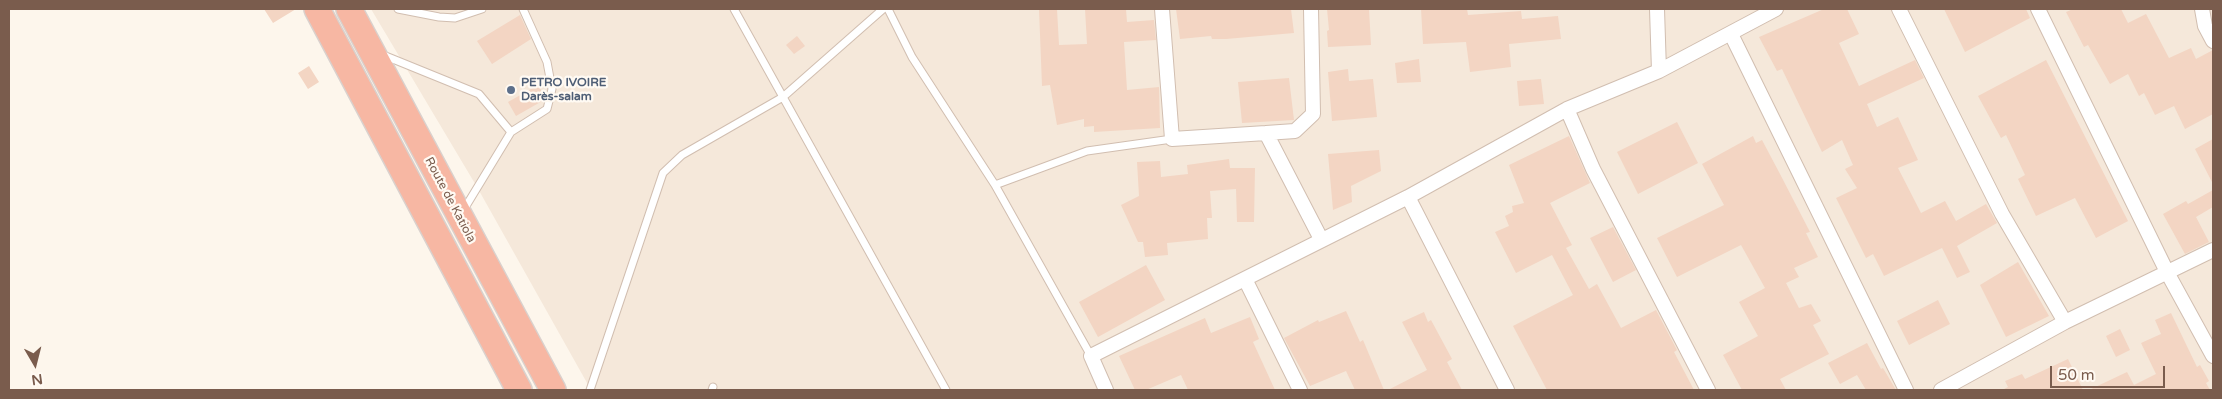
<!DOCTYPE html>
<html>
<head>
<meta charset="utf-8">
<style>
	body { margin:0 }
	#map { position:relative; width:2222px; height:399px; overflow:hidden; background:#fdf6ec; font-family:"Varela Round",sans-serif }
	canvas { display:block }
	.frame { position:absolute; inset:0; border:10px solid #7a5c4d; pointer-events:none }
	.north { position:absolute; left:10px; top:339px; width:50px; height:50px; -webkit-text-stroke:4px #fffaf3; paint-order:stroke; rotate:172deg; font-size:14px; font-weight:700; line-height:20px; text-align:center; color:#7a5c4d }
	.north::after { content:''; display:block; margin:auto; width:18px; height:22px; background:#7a5c4d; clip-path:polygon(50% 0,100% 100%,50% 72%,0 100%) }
	.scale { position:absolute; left:2050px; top:366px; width:115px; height:22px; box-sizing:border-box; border:2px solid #7a5c4d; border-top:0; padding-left:6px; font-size:15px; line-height:18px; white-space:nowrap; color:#7a5c4d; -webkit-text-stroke:4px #fffaf3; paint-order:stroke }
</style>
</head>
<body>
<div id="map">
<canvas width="2222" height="399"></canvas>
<div class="frame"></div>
<div class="north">N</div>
<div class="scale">50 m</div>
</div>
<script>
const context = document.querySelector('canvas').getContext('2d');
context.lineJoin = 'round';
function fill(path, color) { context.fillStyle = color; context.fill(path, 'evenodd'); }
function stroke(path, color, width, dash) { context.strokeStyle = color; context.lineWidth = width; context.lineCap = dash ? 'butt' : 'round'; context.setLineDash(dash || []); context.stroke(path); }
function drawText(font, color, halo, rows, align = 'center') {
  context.font = font + ' "Varela Round",sans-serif'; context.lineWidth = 4.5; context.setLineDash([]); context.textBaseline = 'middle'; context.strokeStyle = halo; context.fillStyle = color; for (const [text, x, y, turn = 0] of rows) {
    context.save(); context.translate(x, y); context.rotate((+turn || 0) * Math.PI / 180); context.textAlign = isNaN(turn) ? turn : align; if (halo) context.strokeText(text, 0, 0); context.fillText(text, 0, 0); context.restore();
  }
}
const residential = new Path2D(`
	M371,9H2213V390H591L477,187Z`);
const building = new Path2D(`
	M264,9H296L273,23Z
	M1039,9H1057L1059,45L1087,44L1085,9H1126L1127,22L1154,20L1156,40L1124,42L1127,90L1159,87L1160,128L1094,132V126L1084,127V119L1057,125L1050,85L1042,86Z
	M1176,9H1291L1294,33L1226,39H1212L1211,36L1180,39Z
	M1327,9H1369L1371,45L1328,47L1327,31L1329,30Z
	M1421,9H1467L1468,15L1521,11L1522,19L1558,16L1561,39L1509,44L1511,67L1470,72L1466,42L1423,44Z
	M1824,9H1847L1859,34L1839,43L1859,86L1915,60L1924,78L1867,104L1877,127L1898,117L1918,160L1898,168L1921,213L1945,201L1956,221L1986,204L1997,223L1957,246L1970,272L1957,278L1942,248L1884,276L1873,254L1866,258L1836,198L1857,188L1845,169L1853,165L1842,140L1822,152L1782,69L1777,71L1759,37Z
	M1944,9H2026L2030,18L1965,52Z
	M2073,9H2121L2128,23L2146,14L2169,58L2191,48L2196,59L2213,50V114L2185,129L2174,106L2155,115L2144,93L2139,96L2128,74L2110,84L2088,45L2084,47L2066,12Z
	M520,15L531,39L492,64L477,41Z
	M797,36L805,46L794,54L786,45Z
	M1419,59L1421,82L1397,83L1395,63Z
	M2046,60L2128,221L2096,238L2075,198L2036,216L2018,179L2025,175L2006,135L2001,138L1978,96Z
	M309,66L319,82L308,89L298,73Z
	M1348,69L1349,81L1373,79L1377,117L1332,121L1328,72Z
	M1289,78L1294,120L1242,123L1238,82Z
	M1541,79L1544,104L1519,106L1517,81Z
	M538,85L545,97L544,100L516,116L508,102Z
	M1677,122L1698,163L1638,194L1617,152Z
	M1569,136L1590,183L1550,203L1572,245L1566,248L1589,289L1597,284L1621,328L1656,310L1677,350L1674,352L1694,390H1547L1513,326L1573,295L1552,255L1516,273L1495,232L1509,226L1505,216L1513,212L1512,206L1524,203L1509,165Z
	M1753,136L1756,143L1762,140L1780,174L1810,232L1806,233L1818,257L1794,268L1799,277L1786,283L1799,308L1811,304L1821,321L1813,325L1829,354L1780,379L1786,390H1742L1723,355L1758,336L1739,302L1765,288L1741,245L1677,277L1657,238L1724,205L1702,164Z
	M2213,139V184L2195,149Z
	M1379,150L1381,171L1351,186L1352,202L1333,210L1328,154Z
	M1229,159L1230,168H1255L1254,222H1237L1236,189L1210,191L1212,218H1207L1208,239L1167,243L1168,255L1145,257L1143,242H1138L1121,205L1139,196L1137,162L1160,161L1161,177L1188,174L1187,165Z
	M2213,190V207L2196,217L2209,242L2185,254L2163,214L2186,201L2188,204Z
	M1613,227L1636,270L1613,282L1590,238Z
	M2018,262L2049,316L2006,337L1980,285Z
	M1146,265L1165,300L1098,337L1079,302Z
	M1938,300L1950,324L1909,345L1897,321Z
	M1346,311L1360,342L1363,340L1384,390H1355L1346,371L1310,386L1284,338L1318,320L1319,322Z
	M1424,312L1428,322L1431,320L1452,359L1447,362L1462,390H1388L1427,370L1402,322Z
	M2171,313L2197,367L2200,365L2209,381L2206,383L2210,390H2089L2127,372L2134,385L2156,374L2141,343L2161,334L2155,320Z
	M1250,317L1259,339L1253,342L1275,390H1188L1181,375L1146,390H1135L1119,356L1205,318L1211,333Z
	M2120,329L2130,350L2116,357L2106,336Z
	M1867,343L1881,369L1883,368L1896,390H1866L1857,375L1840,384L1828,363Z
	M2068,359L2083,390H2002L2008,387L2005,381L2022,374L2025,379Z`);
const lane = new Path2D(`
	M398,9L439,17L455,18L482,9
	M734,9L946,390
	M888,9L912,57L995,185L1091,356
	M383,55L479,94L511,132L463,211
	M511,132L547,109L552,89L547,62L523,9
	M995,185L1087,151L1172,139
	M590,390L663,173L682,155L783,97L883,9
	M712,390L713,387`);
const street = new Path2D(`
	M1162,9L1172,139L1266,133L1321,239
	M1657,9L1659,71
	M1899,9L2002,214L2065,322
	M2038,9L2168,274L2213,356
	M2202,9L2205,26L2213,41
	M1731,34L1906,390
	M1567,109L1593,169L1708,390
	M1266,133L1295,131L1313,114L1311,9
	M1408,197L1507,390
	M1245,279L1300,390
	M1106,390L1091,356L1408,197L1567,109L1659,71L1776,9
	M1941,390L2065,322L2213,250`);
const highway = new Path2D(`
	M317,9L519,390
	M349,9L553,390`);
const markers = [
	[511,90,5,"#5c6f8a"]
];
const serviceNames = [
	["PETRO IVOIRE",521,83],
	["Darès-salam",521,97]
];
const streetNames = [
	["Route de Katiola",450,200,62]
];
fill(residential, '#f5e8da');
fill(building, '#f3d5c3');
stroke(lane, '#d1beb0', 9);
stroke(street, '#d1beb0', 16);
stroke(highway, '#dad1cd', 28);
stroke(lane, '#fff', 7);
stroke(street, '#fff', 14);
stroke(highway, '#f7b7a3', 25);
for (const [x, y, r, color] of markers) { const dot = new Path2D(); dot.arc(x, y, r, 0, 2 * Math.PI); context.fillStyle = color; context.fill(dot); stroke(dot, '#fffaf3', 2); }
drawText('bold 12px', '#4e5e75', '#fffaf3', serviceNames, 'left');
drawText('12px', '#7a5c4d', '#fffaf3', streetNames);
</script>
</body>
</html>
